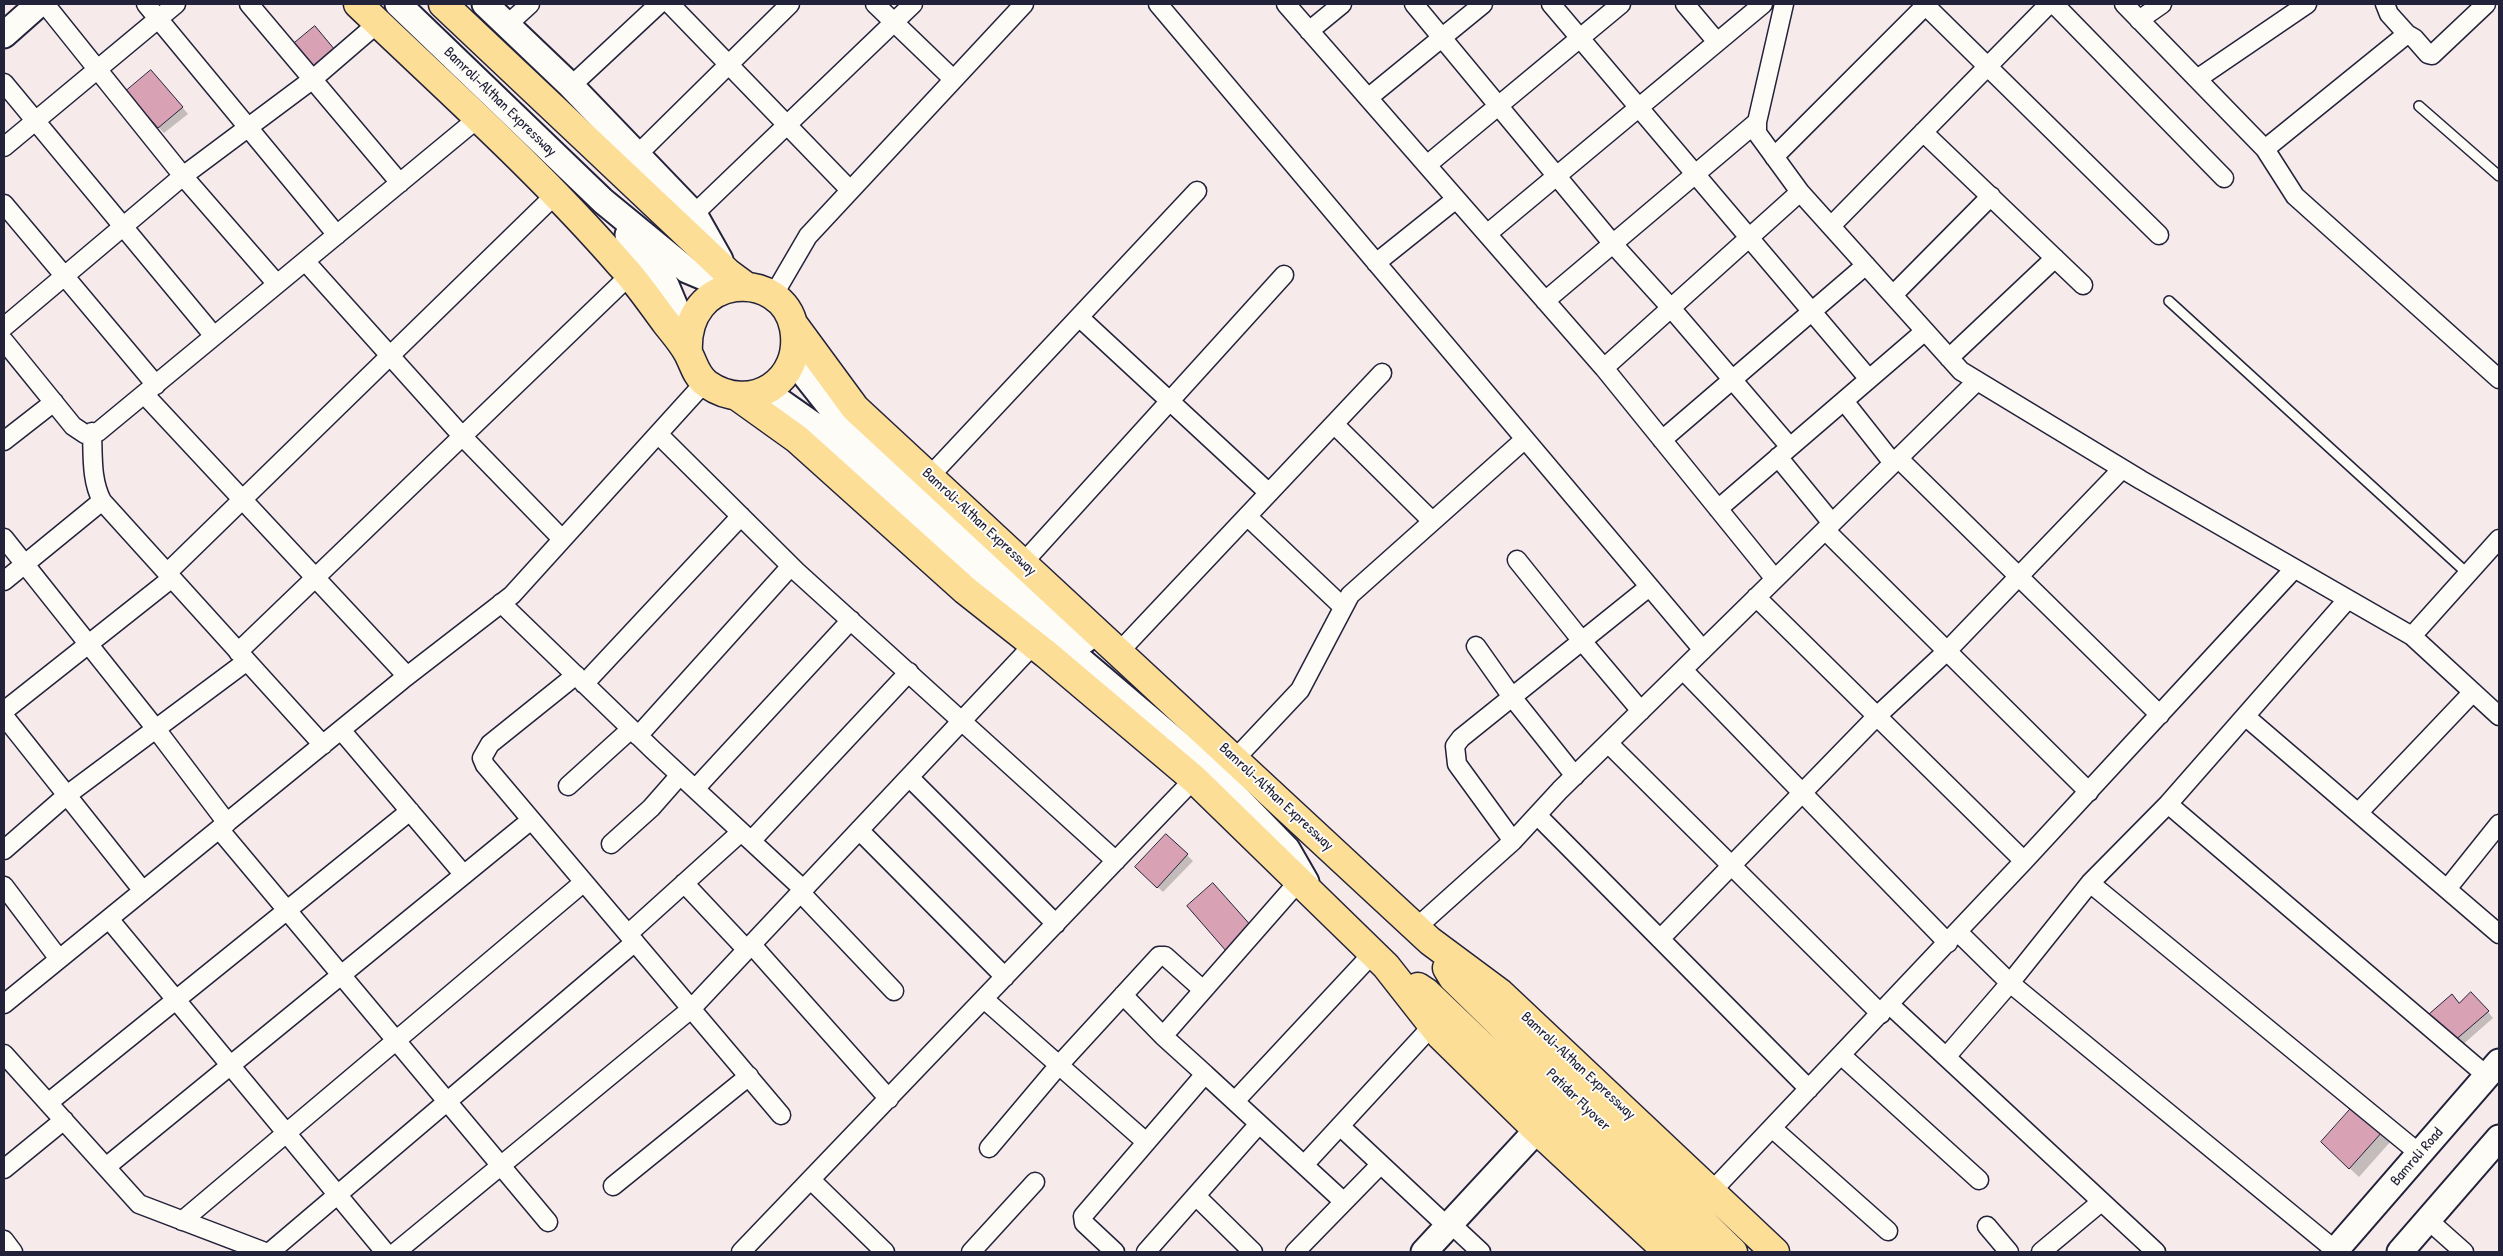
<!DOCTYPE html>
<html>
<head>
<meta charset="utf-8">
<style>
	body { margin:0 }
	#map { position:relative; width:2503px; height:1256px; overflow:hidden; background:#f6eaea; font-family:"Patrick Hand",sans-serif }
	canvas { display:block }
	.frame { position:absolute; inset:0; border:5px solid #22223b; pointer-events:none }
</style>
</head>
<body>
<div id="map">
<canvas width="2503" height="1256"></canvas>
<div class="frame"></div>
</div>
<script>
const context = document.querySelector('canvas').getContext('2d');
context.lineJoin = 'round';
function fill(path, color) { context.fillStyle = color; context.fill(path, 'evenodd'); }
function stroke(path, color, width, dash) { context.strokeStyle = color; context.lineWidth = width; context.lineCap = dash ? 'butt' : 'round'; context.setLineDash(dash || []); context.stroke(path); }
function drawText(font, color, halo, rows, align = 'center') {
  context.font = font + ' "Patrick Hand",sans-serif'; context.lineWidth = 4; context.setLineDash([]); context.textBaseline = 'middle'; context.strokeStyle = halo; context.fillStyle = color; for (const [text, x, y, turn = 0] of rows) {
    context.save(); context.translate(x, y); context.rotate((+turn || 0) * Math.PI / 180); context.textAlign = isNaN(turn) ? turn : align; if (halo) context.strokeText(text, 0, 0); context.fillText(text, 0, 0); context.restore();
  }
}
const shadow = new Path2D(`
	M157,77L188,114L164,133L159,128Z
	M1166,835L1193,861L1163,892L1136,867Z
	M1213,885L1262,939L1237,961Z
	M2477,999L2493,1018L2460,1047L2454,1041L2459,1004Z
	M2354,1107L2391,1141L2359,1177L2331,1151Z`);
const building = new Path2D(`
	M315,26L335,50L313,69L292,45Z
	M151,70L183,107L158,128L126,91Z
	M1166,834L1188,854L1157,888L1135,867Z
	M1213,883L1254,929L1227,952L1187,906Z
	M2471,992L2489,1011L2453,1042L2429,1014L2452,994L2459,1003Z
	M2354,1105L2383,1131L2349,1169L2321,1142Z`);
const lane = new Path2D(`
	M2419,106L2499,176
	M2169,301L2468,574`);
const street = new Path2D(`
	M45,4L183,176L277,284
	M146,4L337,235
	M249,4L400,183
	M670,4L850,190
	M875,4L953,79
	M1158,4L1703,650
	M1286,4L1604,368L1800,192L1757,133V122L1784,4
	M1414,4L1613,244L1671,308L1790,447
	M1551,4L1869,379
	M1685,4L1717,42
	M1924,4L2159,235
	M2054,4L2224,178
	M2124,4L2265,149L2295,196L2499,379
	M2385,4L2389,14L2407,34
	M2139,20L2162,4
	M507,25L530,4
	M1309,31L1342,4
	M2197,79L2307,4
	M4,83L214,336
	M571,86L659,4
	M1368,98L1483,4
	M1923,132L2083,285
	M4,147L176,4
	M2265,149L2407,34L2414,38L2428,54L2432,55L2486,4
	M638,154L790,4
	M1774,157L1927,4
	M1427,165L1621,4
	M1800,192L1961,371L2141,480L2412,636
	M4,204L156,385
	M694,214L913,4
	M1831,226L2049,4
	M1487,234L1763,4
	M305,261L463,437L562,539
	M1376,263L1456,199
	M1893,295L1991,196
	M773,296L808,236L1024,4
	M1545,301L1757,122
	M1079,317L1269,493
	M4,327L183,176L313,79L378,23
	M4,341L73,426L85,434L98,432L477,119
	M1949,358L2055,258
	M1604,368L1775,579
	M144,394L407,676
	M1844,401L1893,463
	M1334,424L1432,521
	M92,432C93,456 91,480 102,501L323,745
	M658,434L796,571L1116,861
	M1662,440L1866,265
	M4,441L54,402
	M1778,457L1832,523
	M1898,458L2160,715
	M930,476L1197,191
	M1718,509L1925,331
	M1247,516L1343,607
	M1825,530L2089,792
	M4,538L156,729L227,823
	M2499,539L2412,636L2499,716
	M1517,560L1582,641L1641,711
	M1023,563L1284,275
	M167,573L556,194
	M4,581L102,501
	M1756,597L2024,861
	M501,603L653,750L804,890
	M1476,646L1512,697L1575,776
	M238,652L630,275
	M1119,652L1382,373
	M1683,670L1948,943
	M576,675L490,744L482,758L485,765L781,1115
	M584,684L741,516
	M4,711L172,578
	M4,716L143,891
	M2245,716L2499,934
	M341,730L464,875
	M638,736L791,566
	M1608,743L1881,1014
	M1235,759L1300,690L1350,595L1525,439
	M909,777L1056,924
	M568,786L631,729
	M695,789L851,620
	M2168,804L2487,1076
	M2358,813L2473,692
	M1537,815L1809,1089
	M219,829L548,1222
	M859,830L1005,977
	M751,841L909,672
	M1513,841L1457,764L1455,746L1461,738L1649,587
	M611,844L651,808L680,775
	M4,850L67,795L247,661
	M684,883L747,950
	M2090,883L2420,1154
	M4,886L59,959
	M2447,889L2499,824
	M801,893L894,991
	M109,919L385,1252
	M1416,928L1513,841L1560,790L1977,381
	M1958,932L2010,983L2335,1250
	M628,934L741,832
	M1660,939L1877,716L1947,651L2122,469
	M752,945L889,1099
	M1123,995L1163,1036
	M984,999L1146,1142
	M4,1004L402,680L512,595L705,382
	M1890,1005L2156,1252
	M4,1054L139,1204L265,1252
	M1841,1055L1979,1180
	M1946,1057L2010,983L2090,883L2168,804L2347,600
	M1205,1074L1163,1036L1299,881
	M1235,1101L1373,953
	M48,1103L410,811
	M1340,1126L1448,1227
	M1772,1128L1888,1231
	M989,1148L1059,1065L1159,956H1165L1203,990
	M1304,1165L1433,1025
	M106,1167L531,820
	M4,1169L64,1120
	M811,1180L885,1252
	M613,1186L749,1076
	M1712,1191L2024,861L2294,569
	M1197,1197L1253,1252
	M2428,1220L2464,1252
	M182,1221L584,882
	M1451,1224L1481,1252
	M1987,1226L2009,1252
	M4,1240L13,1252
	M270,1252L635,942
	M396,1252L691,1009L1034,644
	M741,1252L1194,779
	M971,1252L1035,1182
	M1115,1252L1084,1223L1083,1216L1205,1074L1344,1202
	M1146,1252L1259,1124
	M1295,1252L1380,1165
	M2041,1252L2101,1202`);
const secondary = new Path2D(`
	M398,4L603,201L687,270L730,288
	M485,4L571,86L694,214L720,260
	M4,35L39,4
	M628,235L666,285L687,335
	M793,360L839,418L1085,640
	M765,391L825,433L943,543L1211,771L1287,849L1306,882
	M1424,1252L1537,1130
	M2334,1252L2499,1062
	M2400,1252L2499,1138`);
const primary = new Path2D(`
	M358,4C447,89 539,171 620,264C637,282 651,303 666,323C673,332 682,342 688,353C694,364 696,376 707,384C751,415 804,381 794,328C783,268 683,271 688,353
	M443,4L728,273L747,287
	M794,325L855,408L1430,941L1500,993L1775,1252
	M737,396L797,439L965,590L1046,654L1194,779L1386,966L1441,1036L1537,1130L1668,1252
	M1447,968L1453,978L1733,1252
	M1418,987L1427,993L1698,1252`);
const streetNames = [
	["Bamroli-Althan Expressway",500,102,44],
	["Bamroli-Althan Expressway",979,522,43],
	["Bamroli-Althan Expressway",1276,797,43],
	["Bamroli-Althan Expressway",1578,1066,43],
	["Patidar Flyover",1578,1100,44],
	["Bamroli Road",2417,1157,-49]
];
fill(shadow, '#0003');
fill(building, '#d9a1b4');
stroke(building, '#22223b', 1);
stroke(lane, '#22223b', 12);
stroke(street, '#22223b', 21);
stroke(secondary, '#22223b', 29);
stroke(primary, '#22223b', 31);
stroke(lane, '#fdfcf7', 9);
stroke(street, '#fdfcf7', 18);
stroke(secondary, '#fdfcf7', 25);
stroke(primary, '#fcde96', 28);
drawText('15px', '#22223b', '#fdfcf7', streetNames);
</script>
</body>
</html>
